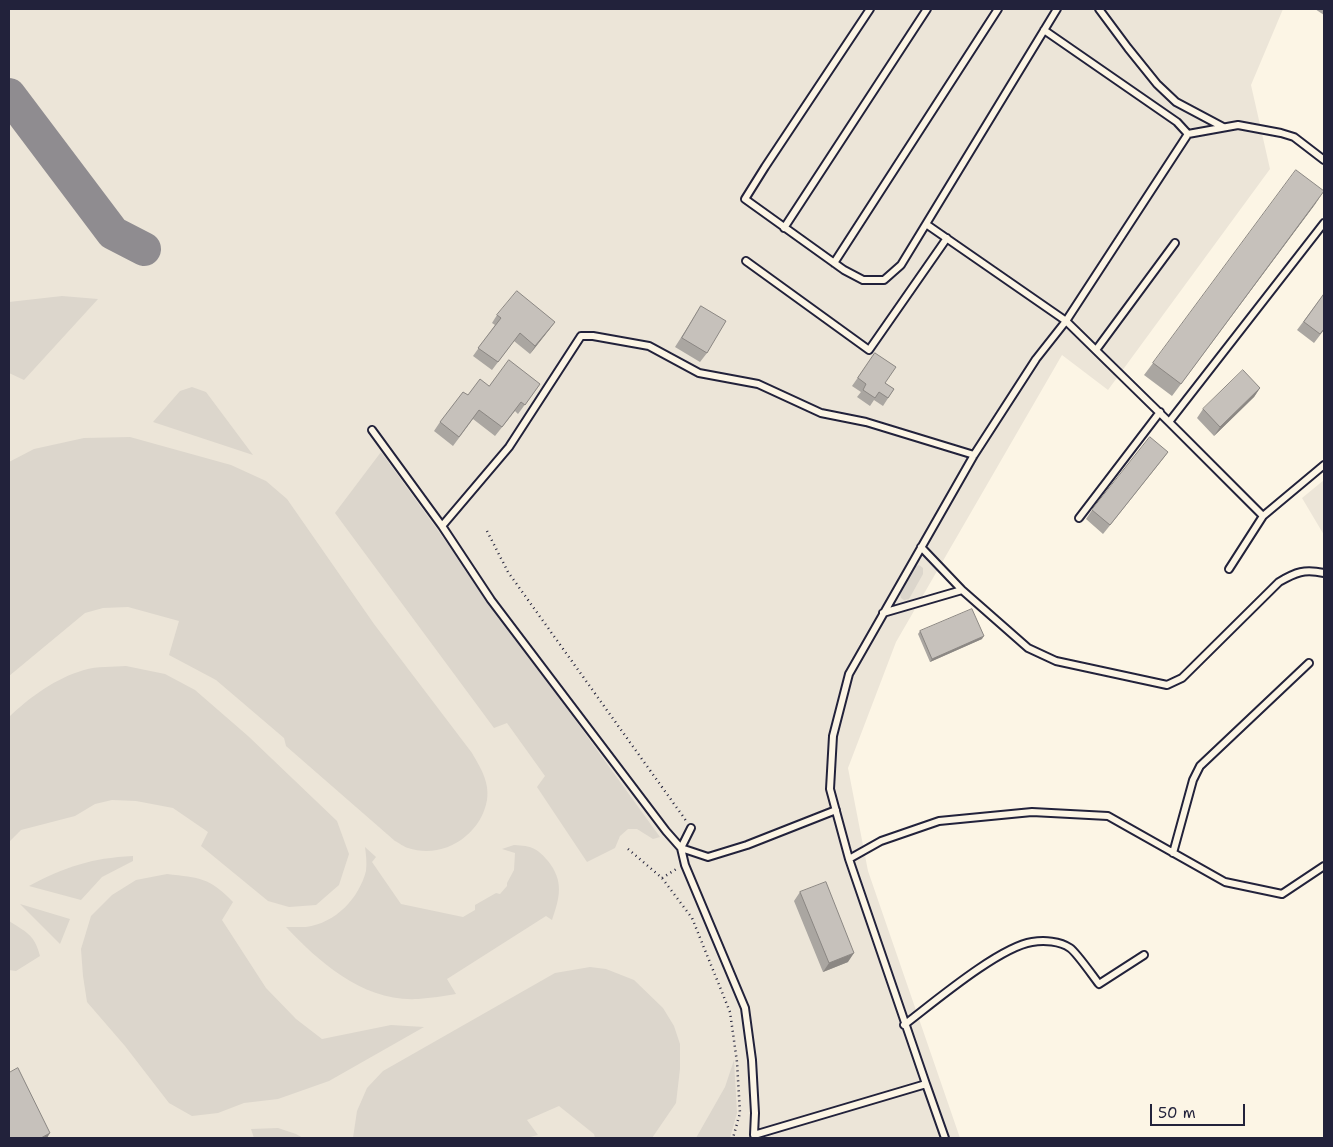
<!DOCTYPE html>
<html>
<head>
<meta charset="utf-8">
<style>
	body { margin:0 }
	#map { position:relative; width:1333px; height:1147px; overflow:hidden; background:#fcf5e5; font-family:"Shantell Sans",sans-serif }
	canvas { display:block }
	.frame { position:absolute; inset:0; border:10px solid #22223b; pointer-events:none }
	.scale { position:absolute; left:1150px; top:1104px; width:95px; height:22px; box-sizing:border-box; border:2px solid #22223b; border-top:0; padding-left:6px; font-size:15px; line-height:18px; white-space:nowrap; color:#22223b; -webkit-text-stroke:4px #fcf5e5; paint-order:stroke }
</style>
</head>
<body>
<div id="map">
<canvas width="1333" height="1147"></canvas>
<div class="frame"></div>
<div class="scale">50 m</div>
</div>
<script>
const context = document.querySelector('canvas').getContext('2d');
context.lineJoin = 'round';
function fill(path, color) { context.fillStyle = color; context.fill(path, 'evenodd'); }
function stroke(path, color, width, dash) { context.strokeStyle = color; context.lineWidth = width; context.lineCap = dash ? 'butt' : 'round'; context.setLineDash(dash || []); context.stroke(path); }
const built = new Path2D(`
	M9,9H1283L1251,85L1270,169L1108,390L1062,355L896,642L848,768L868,871L960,1138H9Z
	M1324,480V535L1302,498Z`);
const green = new Path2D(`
	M62,296L98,299L24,380L9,373V302Z
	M192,387L206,392L253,455L153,422L180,391Z
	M130,437L231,465L266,481L287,499L374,624L472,753C480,767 490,782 487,800C481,835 443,860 408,848C404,847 399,843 395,841L286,746L284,738L216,680L169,655L179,621L128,607L103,608L85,613L9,676V462L34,449L84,438Z
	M381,452L660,837L653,839L637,829H628L620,836L615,848L587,862L537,787L545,776L507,723L494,728L335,513Z
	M919,565L923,568V574L909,599L904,600L901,598L900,594L915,567Z
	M126,666L165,674L195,690L248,736L337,821L349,854L339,885L316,905L289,907L268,901L201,846L208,832L173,808L136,801L112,800L95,804L75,816L21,830L9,842V717C30,697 56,678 84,670C97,666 113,667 126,666Z
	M514,845C532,846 537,848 548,861C564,881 560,897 552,920L546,916L447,979L456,994C444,996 431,998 418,999C364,1002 320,963 286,927C293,927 300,927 306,927C336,923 359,898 366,871C367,863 366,854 365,847L376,857L372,862L401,904L463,917L475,910V905L496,893L500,894L507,886V883L514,870L515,853L502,849Z
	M133,856V861L102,877L81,900L29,886C65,867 91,858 133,856Z
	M167,874C200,878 209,877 233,902L222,920L266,988L296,1019L322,1039L391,1025L424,1027L329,1081L278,1099L244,1103L218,1113L192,1116L169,1103L125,1046L87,1002L83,976L81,949L91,916L112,895L136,880Z
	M20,904L70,919L60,944Z
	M9,921C26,932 35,935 40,956L16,971L9,970Z
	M590,967L606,969L634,980L663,1008L674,1026L680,1044V1069L676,1103L652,1138H595L594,1134L559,1106L527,1120L538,1135L526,1138H353L357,1111L367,1088L383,1071L555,973Z
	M734,1060L737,1113L730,1138H696L725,1087Z
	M278,1128L296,1134L303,1138H254L251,1129Z`);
const taxiway = new Path2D(`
	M9,95L113,233L144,249`);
const path = new Path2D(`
	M487,531L508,572L687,822
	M628,849L662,878L692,918L730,1012L737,1062L740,1113L733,1138
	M662,878L678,868`);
const lane = new Path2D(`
	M870,9L765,167L745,199L844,270L863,280H884L901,265L1057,9
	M1099,9L1128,48L1157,84L1176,102L1223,127
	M1188,134L1238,125L1281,133L1294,137L1324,160
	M926,224L1066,321L1169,422L1263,516
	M784,228L927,9
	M746,261L869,350L947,238
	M834,263L998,9
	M1096,350L1175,243
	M1169,422L1324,223
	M372,430L442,526L491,600L666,831L681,848L685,865L745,1008L752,1060L755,1113L754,1135L926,1084L849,859L881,841L939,821L1032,812L1108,816L1225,882L1282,894L1324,866
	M1079,518L1160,412
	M442,526L509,447L581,336H593L649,346L699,373L758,384L821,413L866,422L974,455
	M921,547L962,590L1028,648L1056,661L1167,685L1182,678L1279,582C1296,572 1304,569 1324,573
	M1229,569L1263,516L1324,465
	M883,613L962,590
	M691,828L681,848L708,857L747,845L836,810
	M1173,853L1193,780L1200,766L1309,663
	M849,859L830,789L833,736L849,674L974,455L1036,359L1066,321L1188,134L1177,122L1044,30
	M904,1025C933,1003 999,947 1032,942C1044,940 1060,941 1070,948C1077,953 1092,975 1099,984L1144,955
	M926,1084L945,1138`);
const wall = new Path2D(`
	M1315,9H1324V15Z
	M1316,203L1172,396L1144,375L1153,363Z
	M1324,294V330L1314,343L1297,330Z
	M701,306L707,353L700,362L675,347Z
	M497,315L555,322L530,354L514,341L492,370L473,356L495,325L492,323Z
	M875,353L885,383L894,389L883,406L874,400L870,406L857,397L861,392L852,386Z
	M540,384L518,414L515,411L495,436L473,419L453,446L434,431L440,422L468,395L489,386Z
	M1260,388L1254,397L1214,436L1197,418L1203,409Z
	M1168,452L1103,534L1086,519L1092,510Z
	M920,631L982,639L930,662L918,634Z
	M800,892L848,962L823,972L794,901Z`);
const shadedWall = new Path2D(`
	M1324,191L1316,203L1172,396L1181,384Z
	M555,322L549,330L530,354L535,346Z
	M1260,388L1254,397L1214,436L1220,427Z
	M1168,452L1162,460L1103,534L1110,525Z
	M984,636L982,639L930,662L932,659Z
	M854,953L848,962L823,972L829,963Z
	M50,1133L47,1138H41Z`);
const building = new Path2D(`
	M1296,170L1324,191L1181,384L1153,363Z
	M517,291L555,322L535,346L520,333L498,362L478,348L501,318L497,315Z
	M1324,294V329L1320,334L1304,322Z
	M701,306L726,321L707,353L682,338Z
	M875,353L896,367L885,383L894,389L888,398L879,392L875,398L863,390L866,384L858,378Z
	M509,360L540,384L525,405L521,402L502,427L479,410L459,437L440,422L463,392L468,395L480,379L489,386Z
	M1243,370L1260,388L1220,427L1203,409Z
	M1150,437L1168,452L1110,525L1092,510Z
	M972,609L984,636L932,659L920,631Z
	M826,882L854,953L829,963L800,892Z
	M18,1068L50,1133L41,1138H9V1073Z`);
fill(built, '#ece5d8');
fill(green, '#dcd6cc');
stroke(taxiway, '#8f8c90', 34);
stroke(lane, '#22223b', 10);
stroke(path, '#22223b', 2.5, [1, 4]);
stroke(lane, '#fcf5e5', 6);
fill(wall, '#aaa6a1');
fill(shadedWall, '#8b8783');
fill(building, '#c6c1bb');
stroke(building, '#8b8783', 1);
</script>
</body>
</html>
